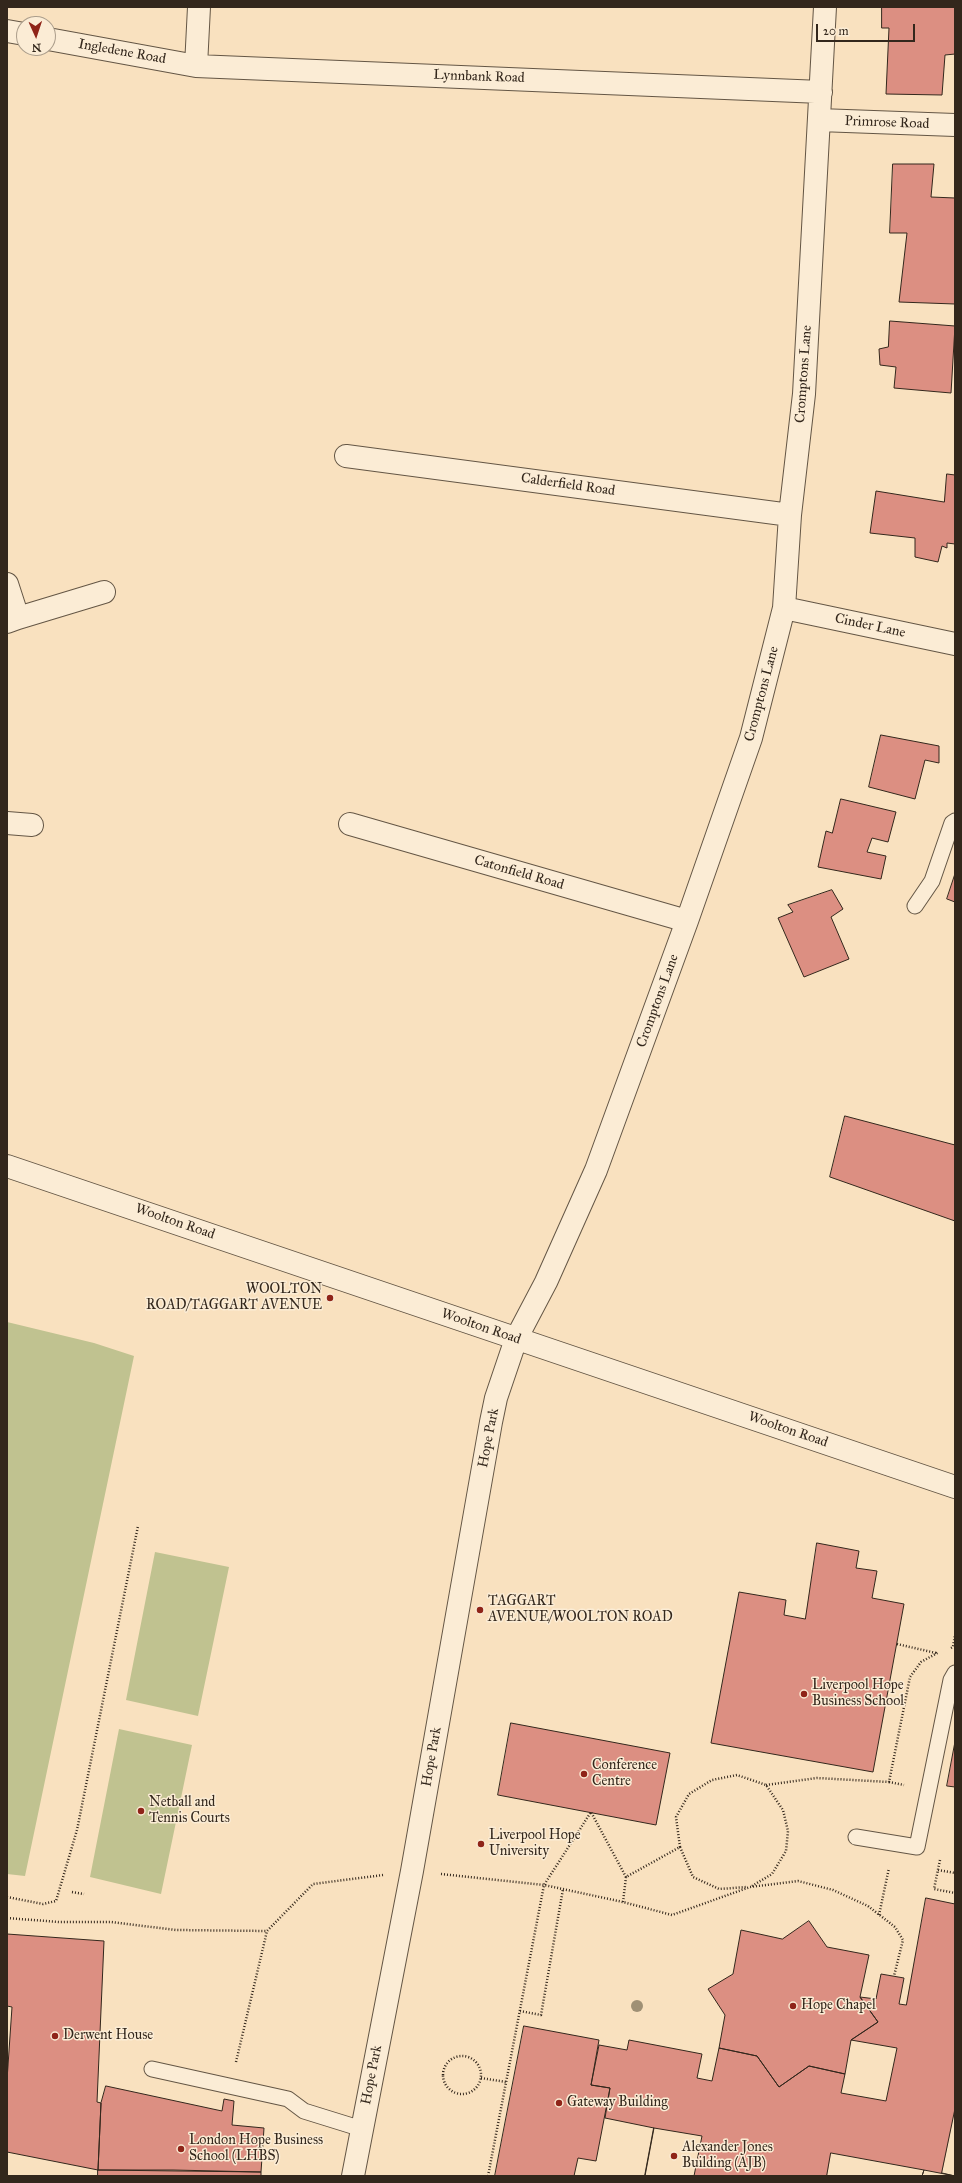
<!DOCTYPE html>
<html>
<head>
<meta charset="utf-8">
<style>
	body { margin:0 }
	#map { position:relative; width:962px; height:2183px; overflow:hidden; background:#f9e1bf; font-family:"IM FELL Great Primer",serif }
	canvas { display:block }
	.frame { position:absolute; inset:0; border:8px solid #33271c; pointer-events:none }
	.north { position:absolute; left:16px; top:16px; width:40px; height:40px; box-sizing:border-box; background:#fbecd5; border:1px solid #ab9d8b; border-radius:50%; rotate:177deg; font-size:11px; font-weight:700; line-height:16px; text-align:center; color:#33271c }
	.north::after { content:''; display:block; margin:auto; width:14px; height:18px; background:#8f2418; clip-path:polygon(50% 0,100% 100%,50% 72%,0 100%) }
	.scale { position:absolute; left:816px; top:24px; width:99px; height:18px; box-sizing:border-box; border:2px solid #33271c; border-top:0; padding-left:5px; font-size:12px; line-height:14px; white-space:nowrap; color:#33271c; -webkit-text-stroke:3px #fbecd5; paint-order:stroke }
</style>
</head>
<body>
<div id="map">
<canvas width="962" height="2183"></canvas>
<div class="frame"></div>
<div class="north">N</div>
<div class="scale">20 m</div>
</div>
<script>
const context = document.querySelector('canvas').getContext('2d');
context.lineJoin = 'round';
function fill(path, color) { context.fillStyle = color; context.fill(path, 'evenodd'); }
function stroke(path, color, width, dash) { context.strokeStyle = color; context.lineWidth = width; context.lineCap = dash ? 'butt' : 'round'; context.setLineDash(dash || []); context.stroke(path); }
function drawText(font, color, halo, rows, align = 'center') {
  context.font = font + ' "IM FELL Great Primer",serif'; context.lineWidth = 3; context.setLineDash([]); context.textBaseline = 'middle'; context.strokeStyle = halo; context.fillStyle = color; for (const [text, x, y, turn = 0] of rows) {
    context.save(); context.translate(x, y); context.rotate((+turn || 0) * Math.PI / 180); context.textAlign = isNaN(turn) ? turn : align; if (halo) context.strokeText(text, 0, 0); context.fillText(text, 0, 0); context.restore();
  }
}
const green = new Path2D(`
	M7,1322L94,1343L134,1356L25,1876L7,1874Z
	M155,1552L229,1567L198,1716L126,1700Z
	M119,1729L192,1745L161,1894L90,1877Z`);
const building = new Path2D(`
	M882,7H955V54L945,55L942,95L886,94L889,28H882Z
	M893,164H934L931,197L955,198V304L899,302L907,233H890Z
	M890,321L955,326L951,393L894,388L896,367L880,365L879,349L888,347Z
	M947,474L955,475V544L947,543V548L942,546L938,562L915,557V538L870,533L876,491L944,502Z
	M881,735L939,746V763L925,760L915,799L869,787Z
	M841,799L896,812L888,842L872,838L867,852L886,856L881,879L818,867L826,831L832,833Z
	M955,874V902L947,899Z
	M832,890L843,909L831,917L849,959L804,977L778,918L793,912L788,905Z
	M845,1116L955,1145V1221L830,1177Z
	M817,1543L859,1551L856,1568L877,1571L872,1598L904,1604L873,1772L711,1743L739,1592L786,1600L784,1615L805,1619Z
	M511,1723L670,1753L656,1825L498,1795Z
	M955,1742V1787L947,1786Z
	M926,1898L955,1904V2176L924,2170L922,2176H645L654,2128L605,2118L610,2088L591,2085L599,2045L627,2050L629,2040L702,2054L697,2078L712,2081L719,2048L757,2056L779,2087L809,2066L845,2074L841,2093L886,2101L897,2048L851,2040L878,2022L860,1997L876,1999L881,1974L904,1978L899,2004L906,2005Z
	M809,1921L827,1947L869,1955L860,1997L878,2022L851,2040L845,2074L809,2066L779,2087L757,2056L719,2048L725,2015L708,1989L733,1974L741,1930L782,1939Z
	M7,1934L104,1941L97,2102L101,2103L98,2170L7,2152V2080L12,2007L7,2006Z
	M524,2026L599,2040L591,2085L610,2088L596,2161L578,2158L574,2176H495Z
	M106,2086L222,2111L224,2099L234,2101L232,2125L264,2128L261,2172L98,2170L101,2103Z
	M955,2109V2176L942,2173Z
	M654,2128L702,2136L694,2176H645Z
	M831,2153L924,2170L922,2176H827Z
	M98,2170H173L261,2172V2176H98Z`);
const path = new Path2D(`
	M897,1644L936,1653
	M951,1648L953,1647L955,1635
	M889,1782L904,1785
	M766,1785L817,1778L889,1782L910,1677L921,1662L939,1652
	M680,1847L676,1817L689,1794L712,1780L737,1775L766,1785L783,1810L788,1831L786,1851L772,1874L752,1886
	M940,1860L934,1889L955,1893
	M938,1870L955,1873
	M441,1874L544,1885L623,1902L672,1915L750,1887L798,1881L833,1890L868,1906L895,1927L903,1940L894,1976
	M72,1892L84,1894
	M7,1897L43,1904L56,1901L77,1830L138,1526
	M623,1902L626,1877L680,1847L693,1877L719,1889L747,1887
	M879,1915L889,1868
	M7,1918L59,1922H111L176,1930L267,1931L313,1884L383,1875
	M520,2011L541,2015L563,1889
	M443 2075a19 19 0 1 1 38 0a19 19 0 1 1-38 0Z
	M236,2062L267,1931
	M481,2078L506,2082
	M488,2176L544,1885L591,1812L626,1877`);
const service = new Path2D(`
	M915,906L932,881L952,823L955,821
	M856,1837L917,1847L951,1680L955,1673
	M152,2069L288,2099L304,2111L362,2129`);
const minor = new Path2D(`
	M7,31L24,34
	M48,39L196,66L821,92
	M196,66L199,7
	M819,120L955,125
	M346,456L790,515
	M7,584L18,618L7,622
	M784,608L955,644
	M18,618L104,592
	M7,823L32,825
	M350,824L687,921
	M516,1339L546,1282L596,1170L687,921L751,738L784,608L790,515L804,394L825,7`);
const tertiary = new Path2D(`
	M7,1166L955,1487
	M353,2176L412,1871L491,1422L496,1398L516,1339`);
const trees = [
	[637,2006]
];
const markers = [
	[330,1298,4,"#8f2418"],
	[480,1610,4,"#8f2418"],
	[804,1694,4,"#8f2418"],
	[584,1774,4,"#8f2418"],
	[141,1811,4,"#8f2418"],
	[481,1844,4,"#8f2418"],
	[793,2006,4,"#8f2418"],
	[55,2036,4,"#8f2418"],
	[559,2103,4,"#8f2418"],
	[181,2149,4,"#8f2418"],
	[674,2156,4,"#8f2418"]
];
const streetNames = [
	["Ingledene Road",122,52,10],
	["Lynnbank Road",479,77,2],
	["Primrose Road",887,123,2],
	["Cromptons Lane",804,374,-86],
	["Calderfield Road",568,485,8],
	["Cinder Lane",870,626,12],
	["Cromptons Lane",762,694,-75],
	["Catonfield Road",519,873,16],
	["Cromptons Lane",658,1001,-70],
	["Woolton Road",175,1222,19],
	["Woolton Road",481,1327,19],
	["Woolton Road",788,1430,19],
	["Hope Park",489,1438,-79],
	["Hope Park",432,1757,-80],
	["Hope Park",372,2075,-79]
];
const poiNames = [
	["WOOLTON",322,1290,"right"],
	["ROAD/TAGGART AVENUE",322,1306,"right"],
	["TAGGART",488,1602],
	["AVENUE/WOOLTON ROAD",488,1618],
	["Liverpool Hope",812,1686],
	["Business School",812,1702],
	["Conference",592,1766],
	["Centre",592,1782],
	["Netball and",149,1803],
	["Tennis Courts",149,1819],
	["Liverpool Hope",489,1836],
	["University",489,1852],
	["Hope Chapel",801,2006],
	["Derwent House",63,2036],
	["Gateway Building",567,2103],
	["London Hope Business",189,2141],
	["School (LHBS)",189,2157],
	["Alexander Jones",682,2148],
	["Building (AJB)",682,2164]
];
fill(green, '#c0c290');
fill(building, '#dc8f82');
stroke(building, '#33271c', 1);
stroke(service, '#645645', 17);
stroke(minor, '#645645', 24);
stroke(tertiary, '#645645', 24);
stroke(path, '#33271c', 2.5, [1, 2]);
stroke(service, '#fbecd5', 15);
stroke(minor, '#fbecd5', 22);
stroke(tertiary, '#fbecd5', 22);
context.fillStyle = '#9f9075';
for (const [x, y] of trees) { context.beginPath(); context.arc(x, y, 6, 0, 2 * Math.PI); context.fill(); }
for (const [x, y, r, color] of markers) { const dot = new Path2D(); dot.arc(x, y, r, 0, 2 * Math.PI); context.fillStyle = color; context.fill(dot); stroke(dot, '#fbecd5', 1.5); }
drawText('14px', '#33271c', '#fbecd5', streetNames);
drawText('14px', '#33271c', '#fbecd5', poiNames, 'left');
</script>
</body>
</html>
